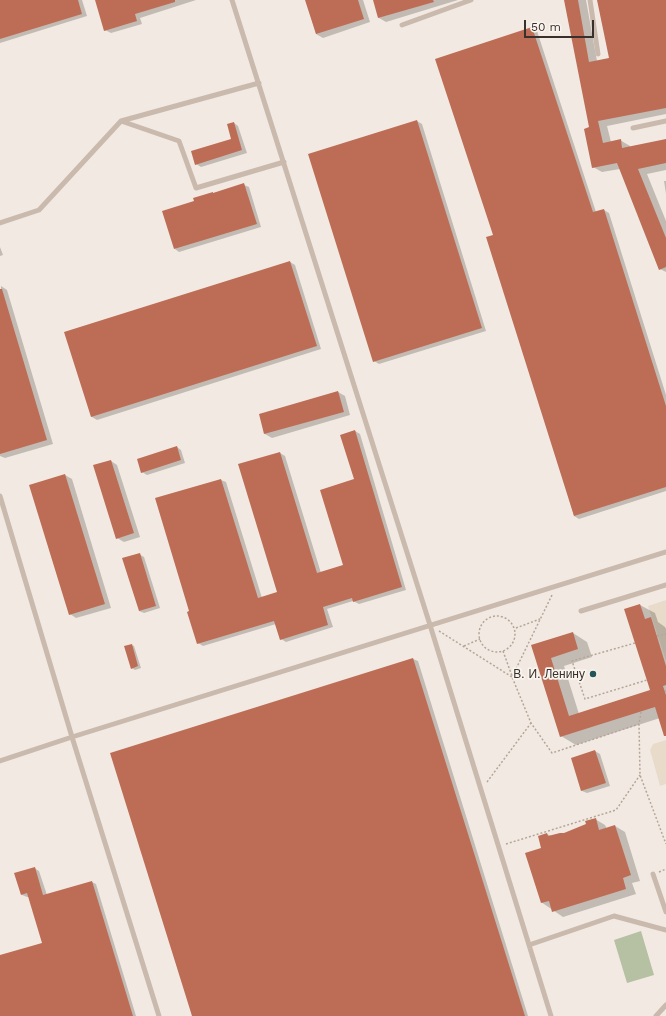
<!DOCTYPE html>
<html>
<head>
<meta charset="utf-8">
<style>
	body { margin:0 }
	#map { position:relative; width:666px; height:1016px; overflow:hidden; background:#f2eae2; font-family:"Work Sans",sans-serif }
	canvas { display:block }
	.scale { position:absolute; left:524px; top:20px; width:70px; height:18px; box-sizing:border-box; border:2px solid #39302c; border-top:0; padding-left:5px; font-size:12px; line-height:14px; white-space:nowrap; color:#39302c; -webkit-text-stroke:3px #faf4ee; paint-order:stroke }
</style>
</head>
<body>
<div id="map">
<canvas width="666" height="1016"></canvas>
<div class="scale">50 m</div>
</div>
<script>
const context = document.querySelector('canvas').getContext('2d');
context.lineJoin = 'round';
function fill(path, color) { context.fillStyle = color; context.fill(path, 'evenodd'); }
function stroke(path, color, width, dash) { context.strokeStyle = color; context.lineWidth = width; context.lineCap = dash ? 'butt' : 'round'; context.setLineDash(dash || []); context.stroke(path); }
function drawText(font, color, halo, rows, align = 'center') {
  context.font = font + ' "Work Sans",sans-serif'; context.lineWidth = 3.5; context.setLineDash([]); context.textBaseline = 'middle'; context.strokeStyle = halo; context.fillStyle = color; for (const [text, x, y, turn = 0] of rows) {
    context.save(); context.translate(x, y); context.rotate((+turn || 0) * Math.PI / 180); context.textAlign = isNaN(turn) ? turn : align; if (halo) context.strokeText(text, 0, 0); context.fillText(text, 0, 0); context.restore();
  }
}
const green = new Path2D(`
	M641,931L654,975L627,983L614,940Z`);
const plaza = new Path2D(`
	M666,600V661L648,606Z
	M666,740V784L660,786L650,750L653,744Z`);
const shadow = new Path2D(`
	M0,0H82L87,16L0,43Z
	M96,0H196L140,18L142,24L111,33L105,30Z
	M306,0H363L370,22L323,38L316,34Z
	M374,0H458L386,22L379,18Z
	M565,0H586L597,61L610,59L598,0H666V114L607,126L611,142L620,140L630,146V147L666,140V170L647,174L666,221V272L660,269L620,169L602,172L593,167L591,128Z
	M532,28L537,31L596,212L604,210L609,213L666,395V491L579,519L574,516L494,235Z
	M417,121L422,124L486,331L379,364L374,361Z
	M234,123L238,126L247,153L201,167L196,164L232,140Z
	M664,181H666V194Z
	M244,185L249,187L261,227L179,252L175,249L214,194Z
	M0,247L3,255L0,256Z
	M290,262L295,265L321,349L97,420L92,417L66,332Z
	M1,286L7,290L53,444L5,458L0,456Z
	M338,392L345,396L350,415L272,438L265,434L260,415Z
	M355,431L360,434L406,590L359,604L353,601L327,609L333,627L286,642L281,639L276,624L203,646L198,643L190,612L156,499L221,480L226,482L262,598L279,592L280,453L285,456L321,573L344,566L356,480Z
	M177,447L181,450L185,463L147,475L142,472Z
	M111,461L117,465L140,537L124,542L117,538Z
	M65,475L72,479L111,608L76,618L70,614Z
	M139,554L144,557L160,608L144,613L139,611Z
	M640,605L655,613L658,622L665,627L666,629V734L660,718L576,745L561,736L533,646L573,633L587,642L592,657L564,666L579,714L651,691L626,610Z
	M131,645L134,646L141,668L135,670L132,668Z
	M413,659L418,661L528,1016H193Z
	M595,751L600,754L610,786L587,793L582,791Z
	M595,819L605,825L607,829L615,826L625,832L640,881L632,883L636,894L563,917L541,902L543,849L547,834L551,836L564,834L588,825Z
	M34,868L39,871L47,895L92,882L96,884L136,1016H0V957L43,943L29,897H27L22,895Z`);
const building = new Path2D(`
	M0,0H78L82,14L0,39Z
	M95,0H175V2L135,14L137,21L104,31Z
	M305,0H358L364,19L316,34Z
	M373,0H433L434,2L378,18Z
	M564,0H578L589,62L609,58L597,0H666V108L598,121L603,143L621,139L622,148L666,139V163L638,169L666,238V267L659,270L617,163L592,168L584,129L589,127Z
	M532,27L593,212L604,209L666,406V487L574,516L486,237L493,235L435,59Z
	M417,120L482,328L373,362L308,154Z
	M234,122L242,150L195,165L191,151L231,139L227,124Z
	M244,183L257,224L174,249L162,211L194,201L193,198L213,192V193Z
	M290,261L317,346L91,417L64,332Z
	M0,289H2L47,440L0,454Z
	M338,391L344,412L264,434L259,414Z
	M355,430L402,587L353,602L352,598L323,607L328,625L280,640L274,621L197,644L187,612L189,611L155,498L221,479L258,598L277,592L238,464L280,452L317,573L343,565L320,490L354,479L340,435Z
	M177,446L181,460L141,473L137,459Z
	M111,460L134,533L116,539L93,465Z
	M65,474L105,604L69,615L29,485Z
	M140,553L156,606L139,611L122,558Z
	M640,604L645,619L651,617L666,666V685L663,686L666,695V736H664L655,707L560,737L531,645L573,632L578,649L551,658L569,716L650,690L624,609Z
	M132,644L138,666L131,669L124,646Z
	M413,658L525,1016H192L110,753Z
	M595,750L606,783L581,791L571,758Z
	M596,818L599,830L615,825L631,875L623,878L626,889L552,912L549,901L541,903L525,853L541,848L538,836L547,833L548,836L560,833H564L586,824L585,821Z
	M35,867L43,895L92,881L133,1016H0V955L42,943L27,893L21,895L14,873Z`);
const path = new Path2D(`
	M552,595L512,677L531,723L552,753L639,724
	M479 634a18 18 0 1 1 36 0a18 18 0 1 1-36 0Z
	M516,628L540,619
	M439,631L512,677
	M657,636L666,634
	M635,643L572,661L585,699L647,680
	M464,646L480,639
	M503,651L512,676
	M665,691H666
	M641,712L639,724L640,775L666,844
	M487,782L531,723
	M506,844L616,810L640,775
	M659,872L666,869`);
const service = new Path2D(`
	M232,0L430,625L551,1016
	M590,0L598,54
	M402,25L471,0
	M121,121L179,141L196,188L284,162
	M633,128L666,121
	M0,223L39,210L121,121L259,83
	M0,496L72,737L159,1016
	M581,611L666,585
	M0,761L72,737L666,552
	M653,874L666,912
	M529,945L614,916L666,930
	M656,1016L666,1005`);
const markers = [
	[593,674,4,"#245557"]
];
const poiNames = [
	["В. И. Ленину",585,674]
];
fill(green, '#b6c0a2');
fill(plaza, '#e8dbca');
fill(shadow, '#0003');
fill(building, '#bd6d55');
stroke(path, '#b5a598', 1.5, [2, 2]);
stroke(service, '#cabaae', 5);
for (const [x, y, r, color] of markers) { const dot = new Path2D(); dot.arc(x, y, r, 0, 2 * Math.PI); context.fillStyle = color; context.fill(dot); stroke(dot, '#faf4ee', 1.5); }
drawText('12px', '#39302c', '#faf4ee', poiNames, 'right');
</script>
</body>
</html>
